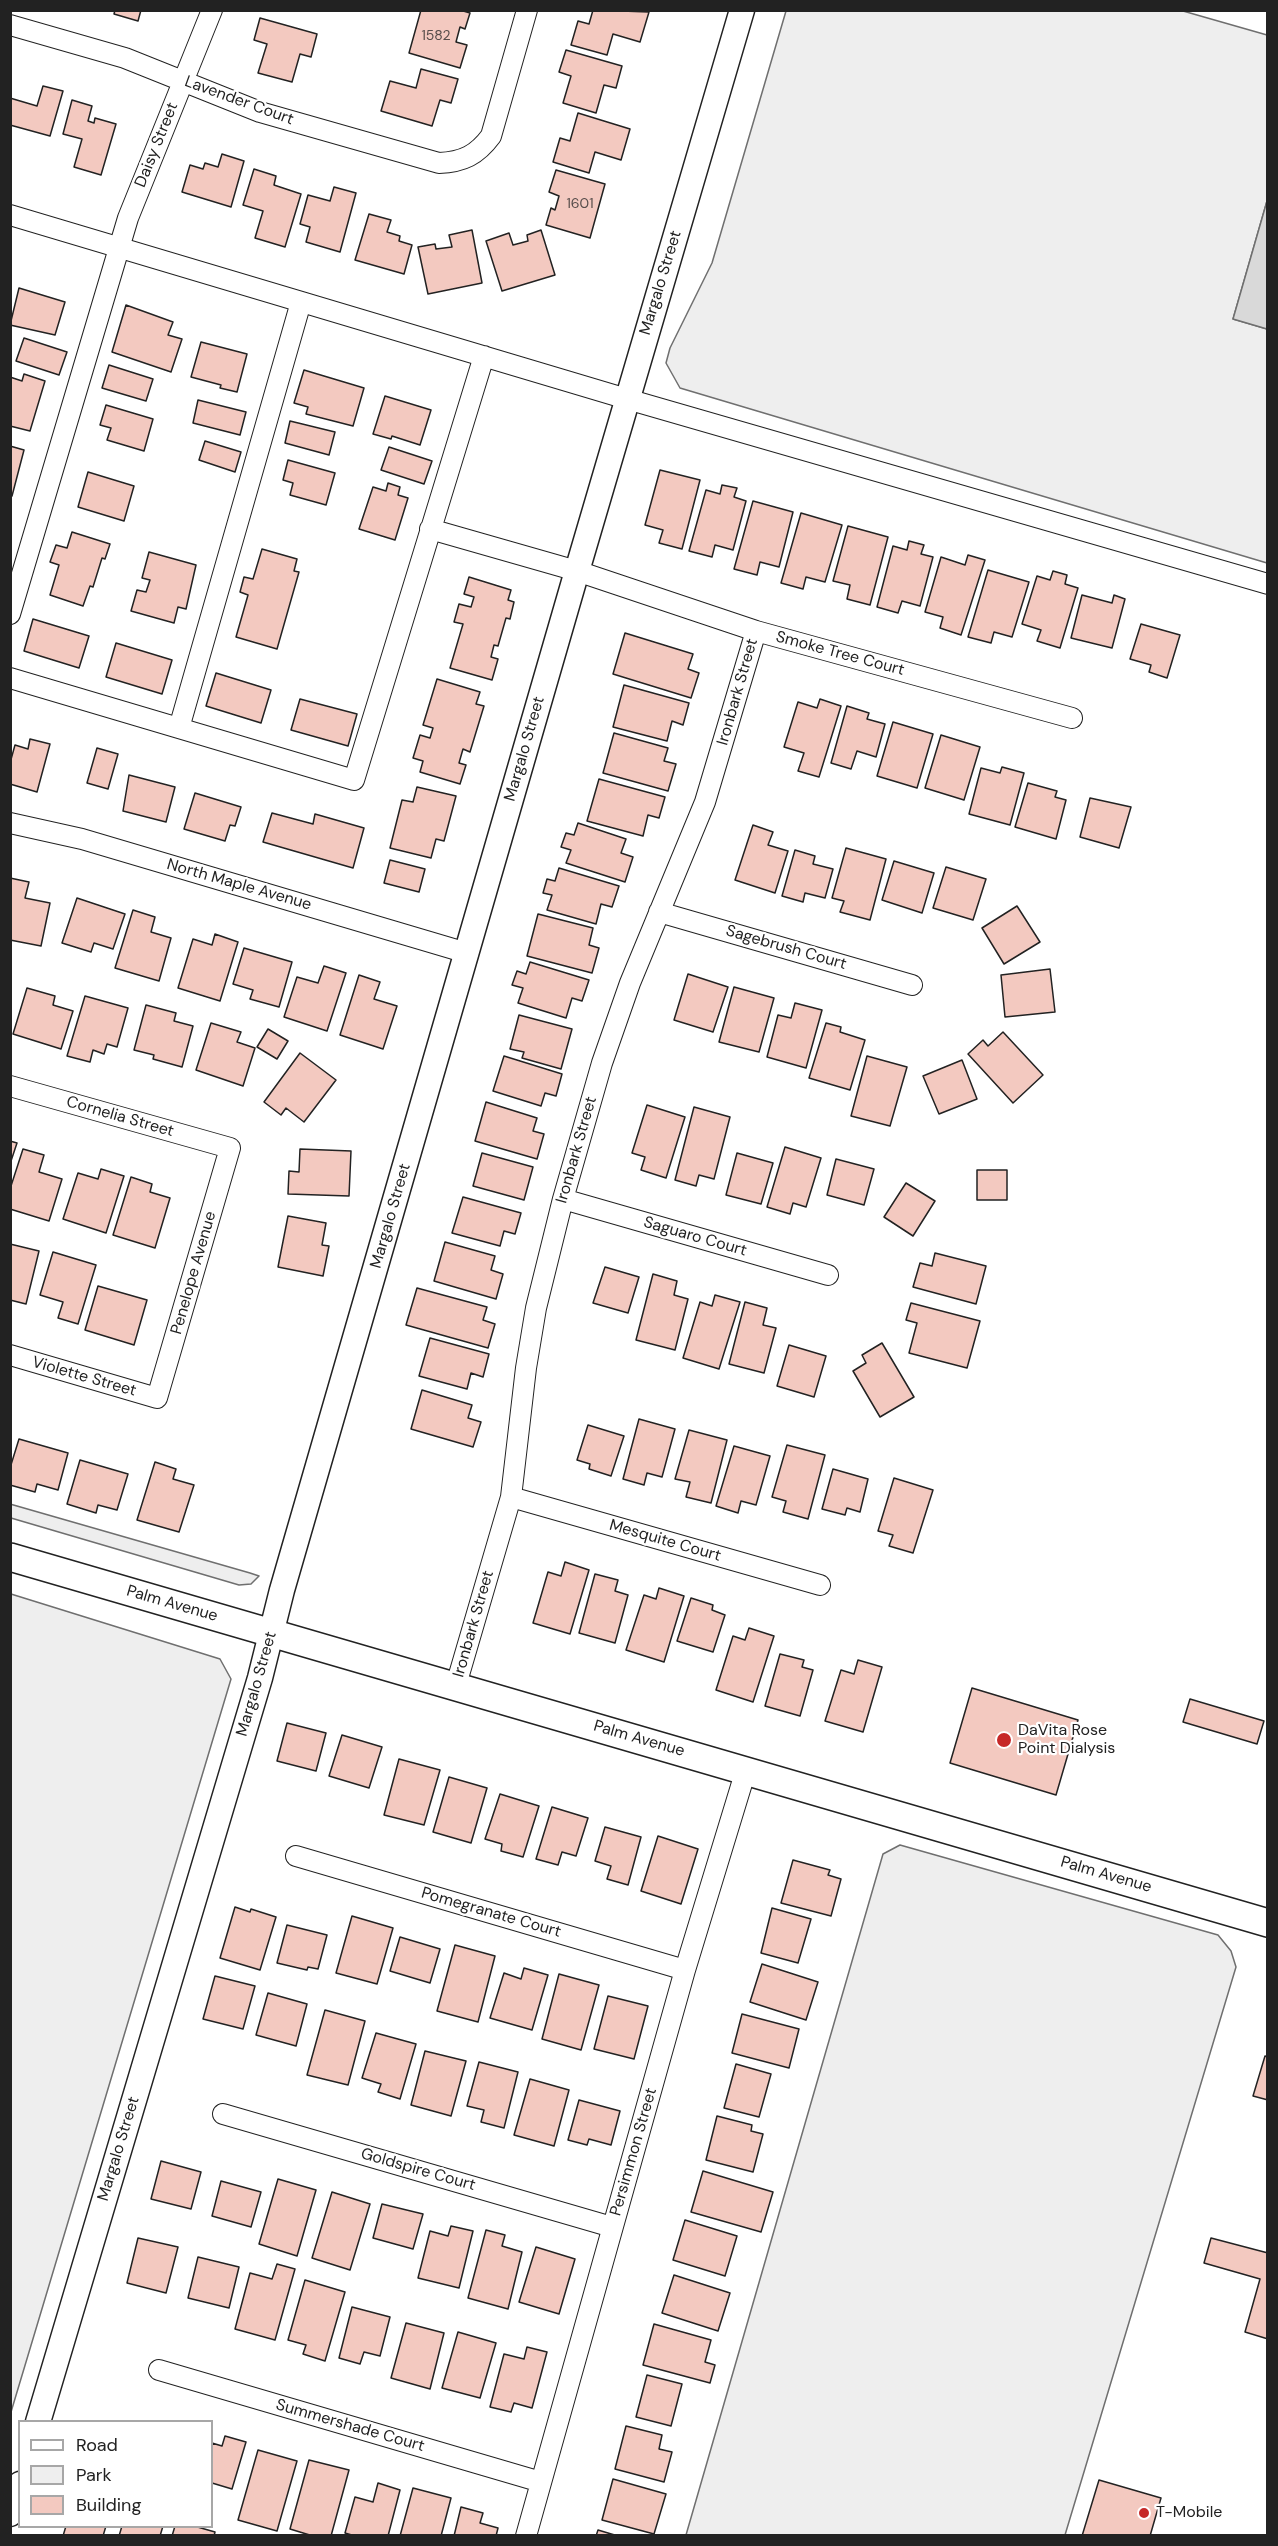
<!DOCTYPE html>
<html>
<head>
<meta charset="utf-8">
<style>
	body { margin:0 }
	#map { position:relative; width:1278px; height:2546px; overflow:hidden; background:#fff; font-family:"DM Sans",sans-serif }
	canvas { display:block }
	.frame { position:absolute; inset:0; border:12px solid #222; pointer-events:none }
	.legend { position:absolute; left:18px; top:2420px; width:195px; height:108px; box-sizing:border-box; background:#fff; border:2px solid #a7a7a7; margin:0; padding:8px 10px; list-style:none; font-size:18px; color:#222 }
	.legend li { display:flex; align-items:center; gap:12px; height:30px }
	.legend b { width:30px; border:2px solid #a7a7a7 }
</style>
</head>
<body>
<div id="map">
<canvas width="1278" height="2546"></canvas>
<div class="frame"></div>
<ul class="legend">
<li><b style="height:8px;background:#fff"></b>Road</li>
<li><b style="height:16px;background:#eee"></b>Park</li>
<li><b style="height:16px;background:#f3c9c0"></b>Building</li>
</ul>
</div>
<script>
const context = document.querySelector('canvas').getContext('2d');
context.lineJoin = 'round';
function fill(path, color) { context.fillStyle = color; context.fill(path, 'evenodd'); }
function stroke(path, color, width, dash) { context.strokeStyle = color; context.lineWidth = width; context.lineCap = dash ? 'butt' : 'round'; context.setLineDash(dash || []); context.stroke(path); }
function drawText(font, color, halo, rows, align = 'center') {
  context.font = font + ' "DM Sans",sans-serif'; context.lineWidth = 4.5; context.setLineDash([]); context.textBaseline = 'middle'; context.strokeStyle = halo; context.fillStyle = color; for (const [text, x, y, turn = 0] of rows) {
    context.save(); context.translate(x, y); context.rotate((+turn || 0) * Math.PI / 180); context.textAlign = isNaN(turn) ? turn : align; if (halo) context.strokeText(text, 0, 0); context.fillText(text, 0, 0); context.restore();
  }
}
const green = new Path2D(`
	M786,11H1183L1267,35V201L1233,319L1267,329V563L680,388L666,363L670,348L712,263Z
	M10,1504L250,1573L259,1576L251,1584L239,1585L11,1518Z
	M11,1594L220,1659L231,1679L11,2412Z
	M900,1845L1218,1935L1231,1951L1236,1967L1065,2535H686L883,1854Z`);
const water = new Path2D(`
	M1267,201L1268,329H1267L1233,319Z`);
const building = new Path2D(`
	M115,10H141L138,21L114,14Z
	M421,10H460L470,13L465,29L460,27L456,42L467,45L460,68L409,53Z
	M593,10L649,12L640,42L613,34L607,55L571,45L578,21L589,24Z
	M260,18L317,34L311,57L300,54L292,82L258,73L267,44L254,40Z
	M566,50L622,66L616,88L604,85L596,113L563,103L571,76L559,72Z
	M421,69L458,79L451,103L440,100L432,126L381,111L390,81L416,88Z
	M43,86L63,91L50,136L10,125V98L37,106Z
	M72,100L92,106L88,121L94,123L95,118L116,124L101,175L74,167L82,139L63,134Z
	M578,113L630,129L621,160L595,152L589,173L553,162L560,138L570,141Z
	M222,154L244,161L231,207L182,192L190,165L203,169L205,163L218,167Z
	M254,169L276,176L274,185L301,194L285,247L255,238L263,211L243,205Z
	M556,170L605,184L590,238L546,225L551,208L555,210L559,196L549,192Z
	M334,187L356,193L340,252L306,242L310,227L300,224L308,195L330,201Z
	M369,214L391,220L387,232L400,236L399,241L412,245L404,274L355,260Z
	M472,230L482,283L428,294L418,247L435,244L436,249L452,247L449,235Z
	M541,230L555,275L502,291L486,241L509,233L513,245L528,241L527,235Z
	M19,288L65,302L55,335L10,325Z
	M126,305L173,322L168,335L182,339L171,372L112,352Z
	M24,338L67,352L59,375L16,361Z
	M201,342L247,354L237,392L220,388L221,385L191,377Z
	M109,365L153,379L146,401L102,388Z
	M304,370L364,388L353,426L306,414L308,407L294,403Z
	M24,374L45,381L30,431L10,426V377L22,381Z
	M385,396L431,410L420,445L392,436L391,439L373,434Z
	M198,400L246,412L240,435L193,423Z
	M106,405L153,419L144,451L107,440L111,428L100,425Z
	M290,421L335,432L329,455L285,443Z
	M205,441L241,452L235,472L199,460Z
	M10,446L24,450L12,496H10Z
	M389,447L432,461L424,484L381,470Z
	M288,460L335,473L326,505L290,495L293,483L283,480Z
	M660,470L700,480L682,549L659,543L663,530L645,525Z
	M88,472L134,486L124,521L78,507Z
	M388,483L400,487L398,495L408,498L395,540L359,529L373,487L386,491Z
	M722,485L737,488L734,497L746,501L733,550L715,545L712,557L689,551L706,490L720,494Z
	M753,501L793,512L779,567L760,562L757,575L734,569Z
	M801,513L842,525L825,582L806,577L803,589L781,583Z
	M848,526L888,537L870,605L847,599L850,585L833,581Z
	M72,532L110,544L105,559L102,558L93,587L90,586L83,606L50,595L59,565L50,562L56,545L67,548Z
	M909,541L924,545L921,554L933,557L920,606L902,601L898,613L877,607L893,546L907,550Z
	M262,549L297,559L294,571L299,572L277,649L236,637L248,595L240,592L244,577L253,579Z
	M149,552L196,565L186,609L178,607L174,623L131,611L137,590L146,592L150,580L142,578Z
	M968,555L985,560L961,635L940,628L943,617L925,612L941,557L965,565Z
	M988,570L1029,582L1012,637L994,632L991,643L968,637Z
	M1053,571L1067,575L1065,584L1078,588L1060,648L1037,641L1041,630L1022,624L1037,576L1050,580Z
	M469,577L511,590L508,600L514,602L510,619L506,618L498,646L494,645L491,657L498,659L492,680L450,668L463,624L454,622L459,604L471,607L474,597L464,594Z
	M1082,595L1112,603L1114,595L1125,599L1112,648L1071,638Z
	M33,619L89,636L79,668L24,651Z
	M1141,624L1180,635L1167,678L1149,672L1151,665L1130,659Z
	M625,633L693,654L688,669L699,673L691,698L613,674Z
	M116,643L172,660L162,694L106,677Z
	M216,673L271,690L261,723L206,706Z
	M437,679L480,692L476,704L484,706L470,752L463,749L459,763L466,765L460,784L420,772L423,761L413,758L420,735L430,738L433,728L423,725Z
	M624,685L689,703L683,725L672,721L667,741L613,727Z
	M300,699L357,714L348,746L291,730Z
	M820,699L841,706L819,777L798,771L804,753L784,747L798,702L817,708Z
	M847,706L869,713L867,719L885,724L876,757L857,751L851,769L831,763Z
	M893,722L933,734L917,788L877,776Z
	M614,733L668,748L664,761L676,764L668,791L603,773Z
	M941,735L980,747L964,800L925,788Z
	M30,739L50,744L37,792L10,784V763L15,745L28,749Z
	M97,748L118,754L108,789L87,783Z
	M1002,767L1024,773L1010,825L969,814L981,768L1000,773Z
	M129,775L175,787L166,822L123,811Z
	M599,779L665,797L659,818L648,815L643,836L587,821Z
	M1028,783L1057,791L1055,797L1066,800L1056,839L1015,827Z
	M417,787L456,796L444,841L436,839L431,858L390,848L402,800L413,802Z
	M195,793L241,807L235,826L230,825L225,841L184,829Z
	M1090,798L1131,807L1119,848L1080,837Z
	M272,813L313,824L315,814L364,828L353,868L263,842Z
	M578,823L626,839L621,853L633,857L625,882L566,863L571,850L561,847L566,833L574,835Z
	M753,825L773,832L768,845L788,851L775,893L735,880Z
	M846,848L886,859L870,920L840,912L844,901L832,898Z
	M795,850L815,856L813,864L833,869L825,898L805,893L803,902L782,896Z
	M390,860L425,869L419,892L384,883Z
	M894,861L934,873L922,913L882,900Z
	M946,867L986,879L973,920L933,908Z
	M559,868L619,886L612,907L601,904L596,924L547,910L552,895L543,893L547,879L555,881Z
	M10,878L29,882L25,898L50,903L41,946L10,940Z
	M77,898L125,914L113,949L94,943L91,952L62,943Z
	M1017,906L1040,942L1004,964L982,928Z
	M133,910L155,917L151,932L171,938L159,981L115,968Z
	M538,914L593,928L589,945L599,948L592,973L527,956Z
	M215,934L238,942L220,1001L178,988L193,939L212,945Z
	M244,948L292,962L279,1007L250,999L253,990L233,984Z
	M530,962L589,980L582,1001L572,998L566,1018L518,1003L523,988L512,985L517,971L526,974Z
	M324,966L346,973L327,1031L284,1017L297,977L318,983Z
	M1050,969L1055,1012L1005,1017L1001,975Z
	M688,974L728,987L713,1032L674,1020Z
	M359,975L380,982L374,999L397,1006L383,1049L340,1035Z
	M734,987L774,998L759,1052L719,1042Z
	M27,988L55,996L53,1005L73,1011L61,1049L13,1034Z
	M85,996L128,1008L117,1047L107,1044L104,1054L93,1050L90,1062L67,1056Z
	M795,1003L822,1010L806,1068L767,1057L778,1015L791,1018Z
	M146,1005L176,1013L174,1021L193,1026L182,1067L153,1059L154,1055L134,1050Z
	M519,1015L572,1029L561,1069L522,1058L524,1052L510,1049Z
	M211,1023L241,1032L237,1042L255,1048L243,1086L196,1070Z
	M826,1023L841,1027L840,1032L865,1040L850,1090L809,1078Z
	M268,1029L288,1041L277,1059L257,1047Z
	M1003,1032L1043,1075L1013,1103L968,1054L983,1040L988,1046Z
	M300,1053L336,1080L304,1122L286,1108L281,1115L264,1102Z
	M504,1056L562,1074L556,1096L545,1093L541,1106L493,1091Z
	M867,1056L907,1067L890,1126L851,1116Z
	M962,1060L977,1099L939,1114L923,1076Z
	M486,1102L537,1118L533,1131L544,1134L537,1159L475,1141Z
	M647,1105L685,1117L666,1178L641,1170L645,1157L632,1153Z
	M694,1107L730,1117L714,1179L699,1175L696,1186L675,1180Z
	M10,1141L17,1143L10,1164Z
	M785,1147L821,1158L806,1207L793,1203L790,1214L767,1207Z
	M23,1149L44,1155L39,1172L62,1179L49,1221L10,1209V1189Z
	M300,1149L351,1151L349,1196L288,1194L289,1171L299,1172Z
	M482,1153L533,1167L524,1200L473,1186Z
	M737,1153L773,1163L761,1204L726,1195Z
	M836,1159L874,1169L864,1205L827,1195Z
	M101,1169L124,1176L106,1233L63,1219L78,1173L98,1179Z
	M977,1170H1007V1200H977Z
	M131,1177L152,1184L150,1192L170,1198L155,1248L113,1235Z
	M906,1183L935,1201L913,1236L884,1217Z
	M463,1197L521,1213L515,1234L504,1231L500,1246L452,1233Z
	M288,1216L326,1223L322,1245L329,1246L323,1276L278,1267Z
	M445,1242L495,1256L491,1270L503,1274L496,1299L434,1281Z
	M10,1244L39,1251L26,1304L10,1300Z
	M53,1252L96,1265L78,1324L58,1318L63,1302L40,1295Z
	M935,1253L986,1266L976,1304L913,1287L920,1263L932,1266Z
	M605,1267L639,1277L628,1313L593,1303Z
	M653,1274L677,1281L674,1295L688,1299L675,1350L636,1340Z
	M98,1286L147,1300L134,1345L85,1330Z
	M417,1288L487,1307L483,1320L495,1324L488,1348L406,1325Z
	M715,1295L740,1302L719,1369L683,1358L700,1302L712,1306Z
	M745,1302L767,1308L763,1325L776,1328L764,1373L729,1364Z
	M911,1303L980,1321L967,1368L909,1353L917,1323L906,1320Z
	M430,1338L489,1354L483,1377L471,1373L467,1389L419,1376Z
	M882,1343L914,1397L880,1417L853,1371L866,1363L862,1355Z
	M789,1345L826,1356L814,1397L777,1386Z
	M422,1390L472,1405L468,1418L481,1422L473,1447L411,1429Z
	M639,1419L675,1429L662,1477L647,1473L644,1485L623,1479Z
	M588,1425L624,1436L611,1476L589,1469L590,1464L577,1460Z
	M689,1430L727,1440L711,1503L686,1497L690,1482L675,1479Z
	M19,1439L68,1453L58,1490L37,1484L35,1492L10,1485V1468Z
	M787,1445L825,1455L808,1519L783,1512L786,1501L772,1497Z
	M734,1446L770,1456L756,1505L741,1501L738,1513L716,1506Z
	M80,1460L128,1474L117,1510L98,1505L96,1513L67,1504Z
	M155,1462L176,1469L173,1479L194,1485L179,1532L137,1520Z
	M833,1469L868,1479L860,1512L847,1508L845,1515L822,1509Z
	M894,1478L933,1490L913,1553L889,1546L893,1535L878,1531Z
	M565,1562L589,1570L570,1634L533,1623L548,1572L561,1576Z
	M595,1574L618,1580L615,1591L628,1595L615,1643L579,1633Z
	M659,1588L684,1596L664,1662L626,1650L644,1595L656,1599Z
	M691,1598L713,1605L712,1610L725,1615L713,1652L677,1641Z
	M749,1628L774,1636L753,1702L716,1690L733,1636L745,1640Z
	M780,1654L804,1660L802,1667L813,1670L800,1716L765,1706Z
	M858,1660L882,1667L863,1732L825,1721L841,1670L854,1674Z
	M972,1688L1078,1720L1056,1795L950,1763Z
	M1190,1699L1264,1721L1257,1744L1183,1722Z
	M287,1723L326,1733L316,1771L277,1761Z
	M342,1735L382,1747L369,1788L329,1776Z
	M399,1759L440,1770L424,1825L384,1815Z
	M449,1777L487,1788L471,1843L433,1832Z
	M500,1794L539,1806L523,1857L501,1851L502,1844L485,1839Z
	M552,1807L588,1818L576,1856L562,1852L558,1865L536,1859Z
	M605,1827L641,1837L628,1885L607,1879L611,1866L595,1861Z
	M658,1836L698,1849L681,1904L641,1891Z
	M793,1860L830,1870L828,1875L841,1879L831,1916L781,1903Z
	M235,1907L250,1912L251,1909L276,1917L260,1970L220,1958Z
	M772,1908L811,1919L798,1963L761,1953Z
	M352,1916L393,1928L377,1984L336,1973Z
	M287,1925L327,1935L318,1969L308,1967L307,1970L277,1963Z
	M400,1937L440,1949L430,1983L390,1971Z
	M455,1945L495,1956L478,2022L437,2011Z
	M762,1964L818,1982L806,2020L750,2002Z
	M524,1968L548,1975L532,2030L490,2018L504,1973L521,1979Z
	M559,1974L599,1985L581,2050L542,2039Z
	M215,1976L255,1986L243,2029L203,2019Z
	M268,1993L307,2004L296,2046L256,2035Z
	M608,1996L648,2006L634,2059L594,2049Z
	M325,2010L365,2021L348,2085L307,2075Z
	M742,2014L799,2029L789,2068L732,2053Z
	M376,2033L416,2044L400,2099L378,2092L381,2084L362,2078Z
	M425,2051L466,2061L451,2116L411,2105Z
	M1265,2056L1268,2057V2100L1253,2096Z
	M479,2062L518,2072L504,2128L481,2122L484,2110L467,2106Z
	M736,2064L771,2074L759,2117L724,2108Z
	M530,2079L569,2090L554,2146L514,2135Z
	M579,2100L620,2111L611,2145L589,2139L587,2145L568,2140Z
	M717,2116L752,2125L751,2131L763,2134L753,2172L706,2160Z
	M161,2161L201,2172L191,2209L151,2199Z
	M703,2171L773,2192L761,2232L691,2212Z
	M278,2179L316,2190L297,2256L259,2244Z
	M221,2181L261,2192L251,2227L212,2216Z
	M332,2192L370,2204L350,2270L312,2258Z
	M382,2204L423,2214L413,2249L373,2238Z
	M685,2220L737,2236L725,2276L673,2260Z
	M451,2226L473,2231L459,2288L418,2278L430,2231L448,2236Z
	M486,2230L505,2235L502,2246L522,2252L508,2309L468,2298Z
	M138,2238L178,2247L166,2293L127,2283Z
	M1211,2238L1268,2253V2339L1245,2332L1260,2279L1204,2263Z
	M536,2247L575,2259L559,2314L519,2302Z
	M198,2257L239,2267L229,2308L188,2298Z
	M277,2264L295,2269L275,2340L235,2329L250,2273L272,2279Z
	M674,2275L730,2293L718,2331L662,2313Z
	M305,2280L345,2292L325,2361L303,2354L306,2345L288,2340Z
	M352,2307L390,2317L380,2356L364,2352L360,2364L339,2358Z
	M406,2323L444,2333L430,2389L391,2378Z
	M654,2324L711,2340L705,2362L715,2365L710,2383L643,2365Z
	M458,2332L496,2343L480,2398L442,2388Z
	M527,2347L547,2352L532,2408L514,2403L511,2412L490,2407L504,2354L524,2359Z
	M647,2375L682,2384L671,2426L636,2417Z
	M626,2426L662,2435L659,2449L672,2452L664,2482L615,2469Z
	M225,2436L246,2442L232,2489L212,2483V2443L222,2446Z
	M258,2450L297,2461L277,2531L238,2520Z
	M309,2460L349,2470L331,2536H313L290,2529Z
	M613,2479L666,2494L654,2534L602,2520Z
	M1099,2480L1161,2498L1150,2536H1082Z
	M378,2483L400,2490L388,2536H355L345,2533L355,2497L373,2502Z
	M413,2488L451,2498L441,2536H400Z
	M461,2507L483,2513L480,2523L498,2528L496,2536H454Z
	M66,2526H106L103,2536H63Z
	M122,2526H163L160,2536H119Z
	M175,2526H194L215,2532L214,2536H172Z
	M598,2530L618,2536H596Z`);
const minor = new Path2D(`
	M10,25L125,58L260,112L439,163C463,162 477,155 491,136L527,10
	M10,215L627,399L1268,584
	M430,529L577,571L756,631L1072,718
	M10,614L128,218L212,10
	M10,678L354,780L484,356
	M179,728L301,302
	M10,823L82,839L467,953
	M659,912L912,985
	M10,1086L230,1148L157,1398L10,1355
	M563,1199L828,1275
	M511,1497L820,1585
	M456,1685L511,1497L526,1368L536,1308L563,1199L602,1063L630,983L705,802L756,631
	M296,1856L685,1970
	M223,2114L612,2227
	M159,2370L541,2482
	M526,2536L685,1970L746,1770`);
const tertiary = new Path2D(`
	M38,2422L260,1678L282,1590L577,571L742,10
	M10,2514L20,2484`);
const secondary = new Path2D(`
	M10,1557L1268,1923`);
const markers = [
	[1004,1740,8,"#c62828"],
	[1144,2513,6,"#c62828"]
];
const numberNames = [
	["1582",436,36],
	["1601",580,204]
];
const streetNames = [
	["Lavender Court",239,101,20],
	["Daisy Street",157,145,-68],
	["Margalo Street",661,283,-73],
	["Smoke Tree Court",840,654,15],
	["Ironbark Street",738,692,-74],
	["Margalo Street",525,749,-74],
	["North Maple Avenue",239,885,16],
	["Sagebrush Court",786,948,16],
	["Cornelia Street",120,1117,16],
	["Ironbark Street",577,1150,-74],
	["Margalo Street",391,1216,-74],
	["Saguaro Court",695,1237,16],
	["Penelope Avenue",194,1273,-74],
	["Violette Street",84,1377,16],
	["Mesquite Court",665,1541,16],
	["Palm Avenue",172,1604,16],
	["Ironbark Street",474,1624,-74],
	["Margalo Street",257,1684,-74],
	["Palm Avenue",639,1739,16],
	["Palm Avenue",1106,1875,16],
	["Pomegranate Court",491,1913,16],
	["Margalo Street",119,2149,-73],
	["Persimmon Street",634,2152,-74],
	["Goldspire Court",418,2170,16],
	["Summershade Court",350,2426,16]
];
const poiNames = [
	["DaVita Rose",1018,1731],
	["Point Dialysis",1018,1749],
	["T-Mobile",1156,2513]
];
fill(green, '#eee');
stroke(green, '#6f6f6f', 1.5);
fill(water, '#d9d9d9');
stroke(water, '#6f6f6f', 1.5);
fill(building, '#f3c9c0');
stroke(building, '#222', 1.5);
stroke(minor, '#222', 22);
stroke(tertiary, '#222', 27);
stroke(secondary, '#222', 30);
stroke(minor, '#fff', 20);
stroke(tertiary, '#fff', 24);
stroke(secondary, '#fff', 27);
for (const [x, y, r, color] of markers) { const dot = new Path2D(); dot.arc(x, y, r, 0, 2 * Math.PI); context.fillStyle = color; context.fill(dot); stroke(dot, '#fff', 2); }
drawText('14px', '#564c4a', null, numberNames);
drawText('16px', '#222', '#fff', streetNames);
drawText('16px', '#222', '#fff', poiNames, 'left');
</script>
</body>
</html>
